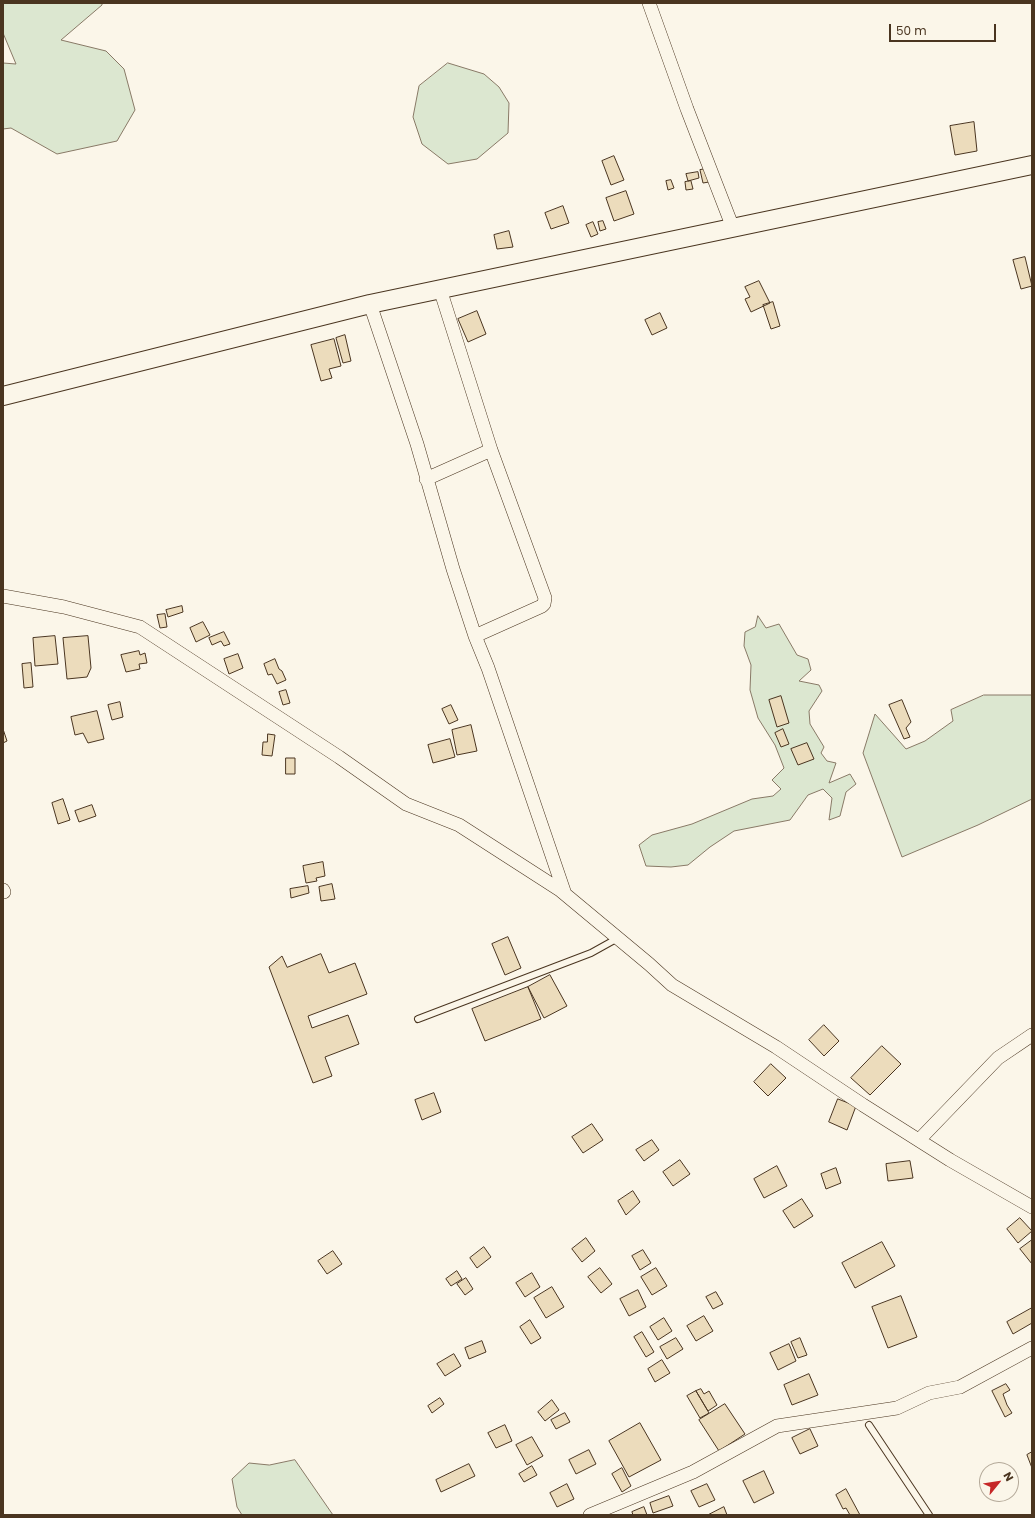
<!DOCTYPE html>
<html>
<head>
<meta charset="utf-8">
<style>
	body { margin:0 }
	#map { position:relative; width:1035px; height:1518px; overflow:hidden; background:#fbf6e9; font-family:Poppins,sans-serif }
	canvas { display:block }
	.frame { position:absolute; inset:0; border:4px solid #4a3520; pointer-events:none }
	.north { position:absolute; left:979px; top:1462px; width:40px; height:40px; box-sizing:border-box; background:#fbf6e9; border:1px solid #b4a999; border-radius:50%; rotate:60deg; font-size:11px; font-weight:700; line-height:16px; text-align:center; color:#4a3520 }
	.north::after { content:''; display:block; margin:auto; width:14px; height:18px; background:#c62828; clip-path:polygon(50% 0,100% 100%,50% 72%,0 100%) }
	.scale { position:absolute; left:889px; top:24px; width:107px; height:18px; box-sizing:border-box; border:2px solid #4a3520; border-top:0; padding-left:5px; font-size:12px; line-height:14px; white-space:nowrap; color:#4a3520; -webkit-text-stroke:3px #fbf6e9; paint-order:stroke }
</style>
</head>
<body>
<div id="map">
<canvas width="1035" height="1518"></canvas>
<div class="frame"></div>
<div class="north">N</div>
<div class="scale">50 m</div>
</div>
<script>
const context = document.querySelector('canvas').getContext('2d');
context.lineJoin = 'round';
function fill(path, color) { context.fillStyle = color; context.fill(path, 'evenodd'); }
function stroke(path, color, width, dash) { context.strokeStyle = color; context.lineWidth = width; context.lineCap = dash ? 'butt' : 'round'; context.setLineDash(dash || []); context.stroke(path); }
const green = new Path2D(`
	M3,3H102V5L61,40L106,51L124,69L135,110L117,141L57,154L11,128L3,129V63L16,64L3,33Z
	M448,63L484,74L499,87L509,103L508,133L477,159L448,164L422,144L413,117L419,86Z
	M758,616L766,628L779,624L797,655L808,659L811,670L799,681L819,685L822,691L809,711L810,724L824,747L821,753L827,761L836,763L829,783L850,774L856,784L846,792L840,816L829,820L832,798L823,789L808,795L790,820L734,831L710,847L688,865L671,867L646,866L639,845L652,835L692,824L752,799L773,796L781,789L772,780L784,768L775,745L758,718L750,690L751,665L744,646L745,632L755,627Z
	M984,695H1032V799L978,825L902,857L863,753L875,714L906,749L925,741L953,721L951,710Z
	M295,1460L333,1515H242L237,1507L232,1479L249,1463L269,1465Z`);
const building = new Path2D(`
	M974,122L977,151L955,155L950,126Z
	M614,156L624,180L611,185L602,161Z
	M706,169L709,182L703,183L700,170Z
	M698,172L699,178L688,181L686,174Z
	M671,180L674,188L668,190L666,181Z
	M691,181L693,189L686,190L685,182Z
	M626,191L634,214L614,221L606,198Z
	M563,206L569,223L551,229L545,213Z
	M603,221L606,229L600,231L598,222Z
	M593,222L598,234L591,237L586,225Z
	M509,231L513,247L497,249L494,235Z
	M1025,257L1032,286L1021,289L1013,260Z
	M759,281L770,303L751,312L745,299L750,297L745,287Z
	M773,302L780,326L771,329L763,305Z
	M477,311L486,334L468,342L458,319Z
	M660,313L667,328L652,335L645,320Z
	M345,335L351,361L343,363L336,338Z
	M334,339L341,366L329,369L332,378L321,381L311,345Z
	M182,606L183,612L168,617L166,610Z
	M165,614L167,627L160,628L157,615Z
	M203,622L210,635L196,642L190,628Z
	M224,632L230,644L224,646L221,641L212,645L209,638Z
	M55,636L58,664L35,666L33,638Z
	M88,636L91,668L87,677L67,679L63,638Z
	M139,651L140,655L145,653L147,663L139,664L140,669L126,672L121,655Z
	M238,654L243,668L229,674L224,659Z
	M275,659L279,669L282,671L286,680L277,684L272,674L268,675L264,664Z
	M31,663L33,687L24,688L22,664Z
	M286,690L290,703L283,705L279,692Z
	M781,696L789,723L777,727L769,700Z
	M902,700L911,722L906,728L910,737L904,739L889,705Z
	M120,702L123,717L112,720L108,705Z
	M451,705L458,720L449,724L442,709Z
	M97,711L104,739L88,743L83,733L75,735L71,717Z
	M471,725L477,751L457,755L452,730Z
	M3,729L7,741L3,743Z
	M783,729L789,744L781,747L775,733Z
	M268,734L275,735L272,756L262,755L263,742H267Z
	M450,739L455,757L433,763L428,745Z
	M807,743L814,759L798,765L791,749Z
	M286,758H295V774H286Z
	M63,799L70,820L58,824L52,803Z
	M92,805L96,816L79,822L75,811Z
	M323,862L325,876L316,878L317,881L306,883L303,866Z
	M332,884L335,899L321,901L319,887Z
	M308,886L309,893L291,898L290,889Z
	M508,937L521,968L505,975L492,944Z
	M321,954L329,973L355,963L367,994L308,1016L312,1028L348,1015L359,1044L325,1057L332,1076L313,1083L269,967L282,956L287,967Z
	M550,975L567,1006L544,1018L528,987Z
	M528,987L541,1019L485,1041L472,1009Z
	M824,1025L839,1041L824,1056L809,1040Z
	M882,1046L901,1064L870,1095L851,1078Z
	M771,1064L786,1078L768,1096L754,1082Z
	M434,1093L441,1112L422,1120L415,1100Z
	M838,1099L856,1106L847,1130L829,1122Z
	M592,1124L603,1140L583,1153L572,1137Z
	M652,1140L659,1150L644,1161L636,1150Z
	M680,1160L690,1174L673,1186L663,1172Z
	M910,1161L913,1178L888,1181L886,1164Z
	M777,1166L787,1186L764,1198L754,1179Z
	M836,1168L841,1183L826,1189L821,1174Z
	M633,1191L640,1202L626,1215L618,1201Z
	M802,1199L813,1216L794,1228L783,1211Z
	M1020,1218L1032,1231L1018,1243L1007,1229Z
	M586,1238L595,1251L582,1262L572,1249Z
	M1032,1240V1264L1020,1249Z
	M882,1242L895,1266L855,1288L842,1263Z
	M484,1247L491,1257L477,1268L470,1258Z
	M643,1250L651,1263L640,1270L632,1256Z
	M333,1251L342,1264L327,1274L318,1261Z
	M600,1268L612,1284L601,1293L588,1277Z
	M656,1268L667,1286L652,1295L641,1277Z
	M457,1271L462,1279L451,1286L446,1279Z
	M532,1273L540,1287L525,1297L516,1283Z
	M466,1278L473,1289L465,1295L457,1284Z
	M552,1287L564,1307L546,1318L534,1298Z
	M638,1290L646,1307L629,1316L620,1299Z
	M716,1292L723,1304L713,1309L706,1297Z
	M901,1296L917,1337L888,1348L872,1307Z
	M1032,1308V1323L1013,1334L1007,1322Z
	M704,1316L713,1331L696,1341L687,1326Z
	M664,1318L672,1331L658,1340L650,1327Z
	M530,1320L541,1338L531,1344L520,1327Z
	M642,1332L654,1352L646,1357L634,1337Z
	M676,1338L683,1349L667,1359L660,1347Z
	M800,1338L807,1355L798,1358L791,1342Z
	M482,1341L486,1352L469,1359L465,1348Z
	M789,1344L796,1361L778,1370L770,1353Z
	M454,1354L461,1366L445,1376L437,1364Z
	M662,1360L670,1373L655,1382L648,1369Z
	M809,1374L818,1395L792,1405L784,1385Z
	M1006,1384L1010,1390L1003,1394L1007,1405L1012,1413L1005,1417L992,1391Z
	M701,1389L704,1394L709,1391L717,1405L708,1411L696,1391Z
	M696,1391L709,1413L700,1418L687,1396Z
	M440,1398L444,1404L432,1413L428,1406Z
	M552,1400L559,1410L545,1421L538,1412Z
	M725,1404L745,1434L719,1451L699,1420Z
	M565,1413L570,1422L556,1429L551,1420Z
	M640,1423L661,1460L629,1477L609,1441Z
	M505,1425L512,1441L496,1448L488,1433Z
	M810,1429L818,1446L800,1454L792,1438Z
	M532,1437L543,1456L527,1465L516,1445Z
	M589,1450L596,1464L576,1474L569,1460Z
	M1032,1452V1468L1027,1455Z
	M469,1464L475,1476L441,1492L436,1480Z
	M532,1466L537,1475L524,1482L519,1474Z
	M622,1468L631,1486L622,1492L612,1474Z
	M764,1471L774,1493L754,1503L743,1481Z
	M567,1484L574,1499L557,1507L550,1493Z
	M707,1484L715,1500L699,1507L691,1491Z
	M846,1489L860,1515H850L846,1508L843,1509L836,1495Z
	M669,1496L673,1506L653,1513L650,1503Z
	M644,1507L647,1515H633L632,1512Z
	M724,1507L727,1515H708Z`);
const lane = new Path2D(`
	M418,1019L591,953L618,938
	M869,1425L929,1515`);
const street = new Path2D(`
	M649,3L687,109L733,228
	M440,289L491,450L545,598L544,604L542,606L475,636
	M370,304L417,444L453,569L475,636L488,668L565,894
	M426,479L491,450
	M3,596L64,607L140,627L339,757L406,804L459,825L560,890L649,964L672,985L776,1047L863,1105L950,1160L1032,1207
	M3,890L4,892
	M919,1140L998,1058L1032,1035
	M590,1515L693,1472L777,1426L897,1408L929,1393L960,1387L1032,1348`);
const secondary = new Path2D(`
	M3,396L370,304L1032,165`);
fill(green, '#dce7d0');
stroke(green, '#887966', 1);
fill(building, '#ecdcbc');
stroke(building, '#4a3520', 1);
stroke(lane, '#4a3520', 8);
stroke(street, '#4a3520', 14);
stroke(secondary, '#4a3520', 20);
stroke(lane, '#fbf6e9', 6);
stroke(street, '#fbf6e9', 13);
stroke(secondary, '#fbf6e9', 18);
</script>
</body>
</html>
